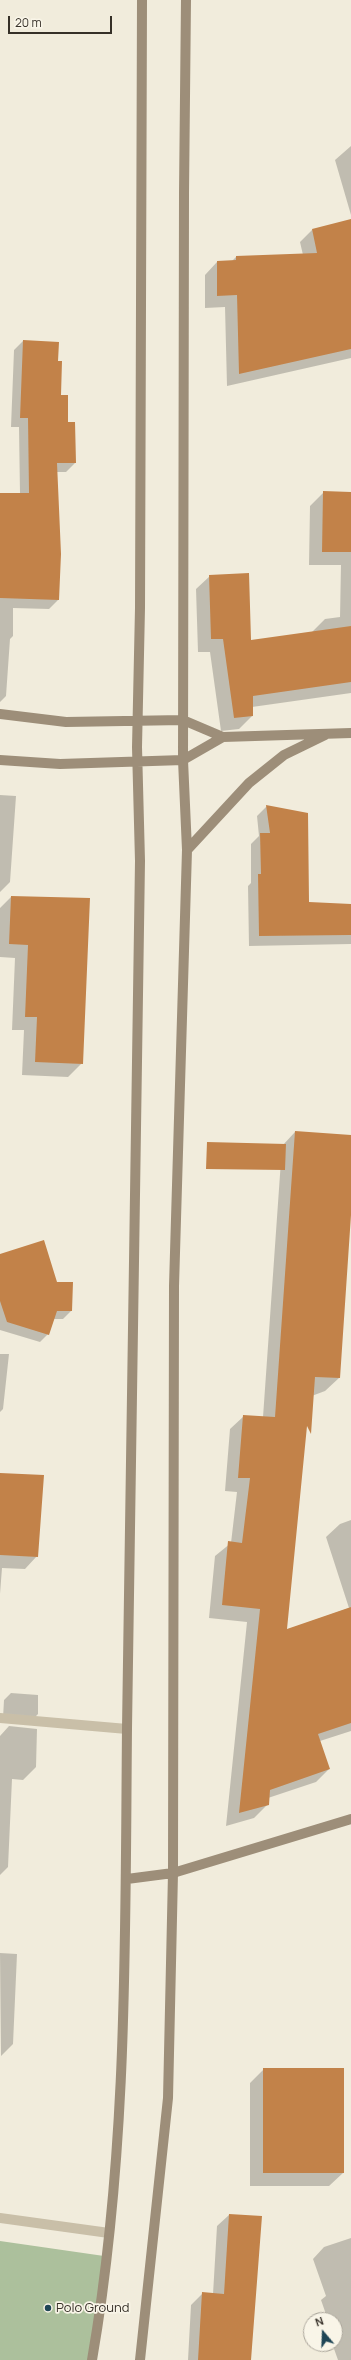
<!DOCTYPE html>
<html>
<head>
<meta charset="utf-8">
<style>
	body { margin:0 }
	#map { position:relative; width:351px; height:2360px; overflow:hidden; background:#f1ecdc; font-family:Manrope,sans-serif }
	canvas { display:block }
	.north { position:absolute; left:303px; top:2312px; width:40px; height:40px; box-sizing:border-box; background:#f9f5e8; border:1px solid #aba69b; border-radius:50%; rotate:341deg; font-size:11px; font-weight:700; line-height:16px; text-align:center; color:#363028 }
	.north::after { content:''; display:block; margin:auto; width:14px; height:18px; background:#1f4656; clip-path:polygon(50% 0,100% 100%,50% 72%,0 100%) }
	.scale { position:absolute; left:8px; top:16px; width:104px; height:18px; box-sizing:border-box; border:2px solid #363028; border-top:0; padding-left:5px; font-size:12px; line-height:14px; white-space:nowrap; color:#363028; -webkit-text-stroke:3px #f9f5e8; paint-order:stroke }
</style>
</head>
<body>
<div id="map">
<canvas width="351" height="2360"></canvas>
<div class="north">N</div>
<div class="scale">20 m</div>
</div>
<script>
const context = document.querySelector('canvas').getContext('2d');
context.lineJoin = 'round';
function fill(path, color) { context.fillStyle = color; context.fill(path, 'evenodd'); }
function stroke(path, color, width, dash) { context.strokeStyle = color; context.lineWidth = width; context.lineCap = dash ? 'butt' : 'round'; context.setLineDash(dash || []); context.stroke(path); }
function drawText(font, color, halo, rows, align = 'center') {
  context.font = font + ' Manrope,sans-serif'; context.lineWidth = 3.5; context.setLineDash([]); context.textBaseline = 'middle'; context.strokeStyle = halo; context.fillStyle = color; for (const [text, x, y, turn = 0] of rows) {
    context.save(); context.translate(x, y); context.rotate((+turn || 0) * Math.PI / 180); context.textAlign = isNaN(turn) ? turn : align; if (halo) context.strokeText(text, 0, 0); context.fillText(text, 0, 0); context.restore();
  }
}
const green = new Path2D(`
	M0,2241L104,2256L88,2360H0Z`);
const shadow = new Path2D(`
	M351,146V215L335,160Z
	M351,220V358L227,386L225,307L205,308V275L217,262L232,261L236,257L303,255L300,242L312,230Z
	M23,341L57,362L60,396L75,463L66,472H56L60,554L58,600L49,609L13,608V636L10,639L6,696L0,702V523L20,494L19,427H11L14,350Z
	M324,492L351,493V693L252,707V716L239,729L221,731L210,652H198L196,589L210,576L250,641L311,633L325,619L340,617L341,565H309L310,506Z
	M0,795L16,796L10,882L0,892Z
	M267,806L308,903L351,905V944L249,946L248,886L251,883V844L259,836L257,816Z
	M11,897L82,1063L68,1077L22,1075L24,1030H12L15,958L0,957V908Z
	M295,1132L351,1136V1201L339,1378L325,1391L309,1397L286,1630L349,1608L326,1537L340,1524L351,1520V1731L320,1741L329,1769L316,1782L268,1798V1804L254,1818L226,1826L247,1622L209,1618L215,1556L231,1543L237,1492L225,1491L230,1429L244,1416L263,1417L282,1146Z
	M0,1255L56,1283L71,1311L63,1319H53L48,1334L40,1342L0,1330Z
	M0,1354H9L3,1409L0,1412Z
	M0,1474L37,1556L25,1569L2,1568L0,1594Z
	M11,1693L38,1695V1714L31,1721L3,1718L4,1700Z
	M9,1726L37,1729L36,1767L23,1780L12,1779L8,1867L0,1875V1736Z
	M0,1953L17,1954L13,2044L1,2056Z
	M264,2069L343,2173L329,2186H250V2083Z
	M229,2215L250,2360H188L191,2305L203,2293L213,2294L217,2226Z
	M351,2238V2360H338L333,2346L336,2343L335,2320H328L321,2300L326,2296L313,2259L324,2247Z`);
const building = new Path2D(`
	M351,219V349L239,374L237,295L217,296V261L236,260V256L317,253L312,229Z
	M23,340L59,342L58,361H62L61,395H68V422H75L76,463H57L61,554L59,600L0,598V493H29L28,418H20Z
	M323,491L351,492V552H322Z
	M249,573L251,640L351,626V682L253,696V716L234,718L223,639H211L209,575Z
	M266,805L308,813L309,902L351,904V935L259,936L258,874H261L260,833H270Z
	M11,896L90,898L83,1064L35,1062L37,1017H25L28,945L9,944Z
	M295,1131L351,1135V1215L340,1378L315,1377L311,1434L307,1426L287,1629L351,1607V1723L318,1734L330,1769L270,1790L269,1805L239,1813L260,1609L222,1605L228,1541L242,1543L250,1478H238L243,1415L275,1417Z
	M207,1142L286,1144L285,1170L206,1169Z
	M44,1240L57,1282H73L72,1311H57L49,1335L7,1322L0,1301V1254Z
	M0,1473L44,1475L38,1557L0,1555Z
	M263,2068H344V2173H263Z
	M229,2214L262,2216L251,2360H198L202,2292L224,2294Z`);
const street = new Path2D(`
	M0,1718L127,1729
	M0,2218L109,2233`);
const secondary = new Path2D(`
	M0,714L66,722L183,720L223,737L351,733
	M0,760L60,764L183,760L223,737
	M187,850L249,783L284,755L325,735
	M127,1879L173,1873L351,1819
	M92,2360C128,2152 125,1939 127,1728C130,1439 137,1150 140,861L137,747L140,608L142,0
	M140,2360L168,2098L173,1873L174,1286L187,850L183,760L184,193L186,0`);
const markers = [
	[48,2308,4,"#1f4656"]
];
const poiNames = [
	["Polo Ground",56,2308]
];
fill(green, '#acc09c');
fill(shadow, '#0003');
fill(building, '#c28249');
stroke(street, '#c9bfa8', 10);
stroke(secondary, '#9d8e79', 10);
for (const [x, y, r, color] of markers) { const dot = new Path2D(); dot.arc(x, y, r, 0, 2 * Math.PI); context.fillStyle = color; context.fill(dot); stroke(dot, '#f9f5e8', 1.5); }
drawText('13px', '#363028', '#f9f5e8', poiNames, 'left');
</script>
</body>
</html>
